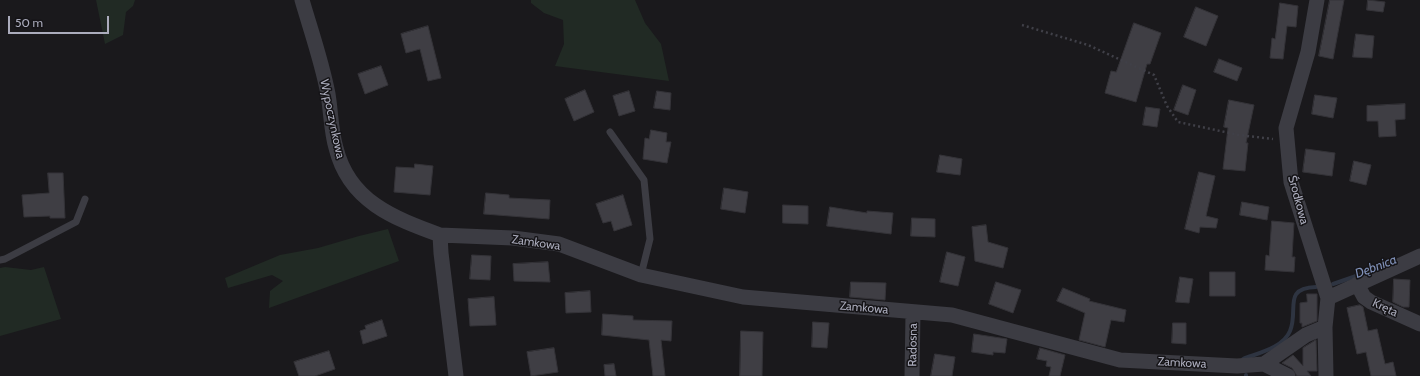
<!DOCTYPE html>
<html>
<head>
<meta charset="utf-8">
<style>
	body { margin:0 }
	#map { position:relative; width:1420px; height:376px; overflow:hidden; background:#1a191c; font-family:Cabin,sans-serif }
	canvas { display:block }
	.scale { position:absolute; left:8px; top:16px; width:101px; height:18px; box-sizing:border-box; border:2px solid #abacbc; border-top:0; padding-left:5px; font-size:12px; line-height:14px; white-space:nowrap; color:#abacbc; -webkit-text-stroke:3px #151417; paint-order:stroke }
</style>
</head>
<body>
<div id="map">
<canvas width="1420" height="376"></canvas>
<div class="scale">50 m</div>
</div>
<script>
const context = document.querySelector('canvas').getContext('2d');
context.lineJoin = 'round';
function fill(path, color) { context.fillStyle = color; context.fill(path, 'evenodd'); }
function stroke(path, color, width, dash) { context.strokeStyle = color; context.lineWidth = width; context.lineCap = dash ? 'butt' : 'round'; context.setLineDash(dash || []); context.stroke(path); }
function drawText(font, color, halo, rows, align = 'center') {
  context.font = font + ' Cabin,sans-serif'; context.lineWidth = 3; context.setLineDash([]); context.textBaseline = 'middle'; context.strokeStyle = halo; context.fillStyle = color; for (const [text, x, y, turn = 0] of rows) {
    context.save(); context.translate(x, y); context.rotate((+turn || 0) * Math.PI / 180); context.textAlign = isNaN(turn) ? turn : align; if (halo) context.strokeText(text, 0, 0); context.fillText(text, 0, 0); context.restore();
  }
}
const green = new Path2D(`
	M96,0H135L133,6L126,12L123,35L105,44Z
	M531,0H635L645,23L661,44L669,81L555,66L564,44L563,20L544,13L531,3Z
	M388,229L399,261L269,308L270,291L283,281L272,275L228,288L225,278L280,255L318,248L359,236Z
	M5,267L31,270L44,267L61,319L0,336V268Z`);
const stream = new Path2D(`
	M1333,284L1362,274
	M1243,359C1258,353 1283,348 1290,331C1299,310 1282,288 1316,287
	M1246,375V376`);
const building = new Path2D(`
	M1330,0H1344L1333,59L1319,56Z
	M1368,0L1385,2L1383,12L1367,10Z
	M1280,3L1298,6L1296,27L1287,26L1283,59L1270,58L1272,38L1275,39Z
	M1196,7L1218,16L1206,46L1184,37Z
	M1134,23L1161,33L1150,64H1147L1136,102L1105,93L1111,71L1116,72Z
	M428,26L441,78L428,81L420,49L406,53L401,34Z
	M1356,34L1374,36L1372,58L1353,57Z
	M1219,59L1242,68L1237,81L1214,72Z
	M381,66L388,85L365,94L358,74Z
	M1183,85L1196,90L1188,115L1174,110Z
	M585,90L594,112L574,121L565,99Z
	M629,91L635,111L619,116L613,96Z
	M657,91L671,93L670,110L654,108Z
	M1315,95L1337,98L1333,118L1312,114Z
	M1229,100L1254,105L1246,143H1248L1245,171L1223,169L1228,128L1224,127Z
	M1405,104V119L1395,120L1396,136L1379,137L1378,121H1367V106Z
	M1146,107L1160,109L1157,127L1143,125Z
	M651,130L667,133L666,142H671L667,163L643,159L645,138L649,139Z
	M1306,149L1335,153L1332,176L1303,172Z
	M940,155L962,159L960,175L937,172Z
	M1354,161L1371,165L1366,185L1350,181Z
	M415,164L433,166L430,195L394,192L396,167L414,168Z
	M1199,172L1215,176L1206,216L1218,219L1216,228L1200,227L1199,233L1185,229Z
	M48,173H63L65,218H50V216L24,217L22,195L49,193Z
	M724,188L748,192L745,213L721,209Z
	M486,193L509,195V198L550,200L549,219L484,214Z
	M623,195L632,225L614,231L611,221L603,223L596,204Z
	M1242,202L1269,207L1267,220L1240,215Z
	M783,205L808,206V224L783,223Z
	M830,207L867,213V211L893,213L891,234L827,226Z
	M912,218L935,219V237L911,236Z
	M1272,221L1294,223L1292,257H1295L1294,272L1265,270L1266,255L1269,256Z
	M986,225L988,242L1008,248L1003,268L975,261L972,227Z
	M947,252L965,257L958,286L940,282Z
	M472,255L491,256L490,280L470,279Z
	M548,262L550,282L514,281L513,264Z
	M1210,272H1235V296H1210Z
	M1180,277L1193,279L1189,303L1176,302Z
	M1394,279L1410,280L1409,307H1403L1393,302Z
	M851,282L886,283L885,300L850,297Z
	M996,282L1021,290L1013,313L989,304Z
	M1063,288L1090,299L1089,301L1126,310L1124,322L1111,320L1105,347L1079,340L1085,313L1057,301Z
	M590,291L591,312L566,313L565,293Z
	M1307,294H1317V321L1302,327V323H1300V303L1307,302Z
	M494,297L496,325L470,326L468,299Z
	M1360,305L1363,307L1368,331L1377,329L1385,364L1393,362L1396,376H1371L1366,352L1357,354L1347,308Z
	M603,314L633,316V320L672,321L671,341L661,340L665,376H653L649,340L602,335Z
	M382,320L387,336L363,344L360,331L366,329L365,326Z
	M813,322L829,323L827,348L812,347Z
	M1173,323H1186V344L1172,343Z
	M741,331L763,332L762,376H740Z
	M974,334L1007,339L1005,353L993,352V355L972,352Z
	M1316,340L1317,371H1307L1311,376H1297L1292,368L1282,363L1293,355L1303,366V348Z
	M554,348L558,372L531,376L527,352Z
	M1040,348L1065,355L1060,376H1049L1051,367L1046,366L1047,361L1037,359Z
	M329,351L335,369L315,376H299L294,362Z
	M935,354L955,357L952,376H931Z
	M614,364L616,376H605L604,365Z`);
const path = new Path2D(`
	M1022,25L1088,45L1154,75L1167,106L1178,122L1239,135L1273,139`);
const service = new Path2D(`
	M610,132L644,180L650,239L641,275
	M0,260L5,259L76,222L85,199`);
const minor = new Path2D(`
	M302,0C311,31 322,62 328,94C331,112 331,131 336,148C349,201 393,218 440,235L441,253L456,376
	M1317,0L1308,52L1286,128L1291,182L1328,298L1325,327L1326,376
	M440,235L513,238L559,244L641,275L743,297L952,315L1120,360L1237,366L1264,364L1288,376
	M1357,284L1364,297L1371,302L1420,324
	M1328,298L1420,256
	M1264,364L1306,335L1325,327
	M912,376L913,313`);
const streetNames = [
	["Wypoczynkowa",332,119,78],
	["Środkowa",1298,200,75],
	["Zamkowa",536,243,8],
	["Zamkowa",864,308,5],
	["Kręta",1385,308,25],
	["Radosna",913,345,-89],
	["Zamkowa",1182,363,3]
];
const waterNames = [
	["Dębnica",1376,267,-21]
];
fill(green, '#212a24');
stroke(stream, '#2e3441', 4);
fill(building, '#3f3e44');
stroke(building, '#343338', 1);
stroke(path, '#404048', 2.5, [2, 3]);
stroke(service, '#3c3c43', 7);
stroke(minor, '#3c3c43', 15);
drawText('12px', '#abacbc', '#151417', streetNames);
drawText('italic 13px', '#8091b8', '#151417', waterNames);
</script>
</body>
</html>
